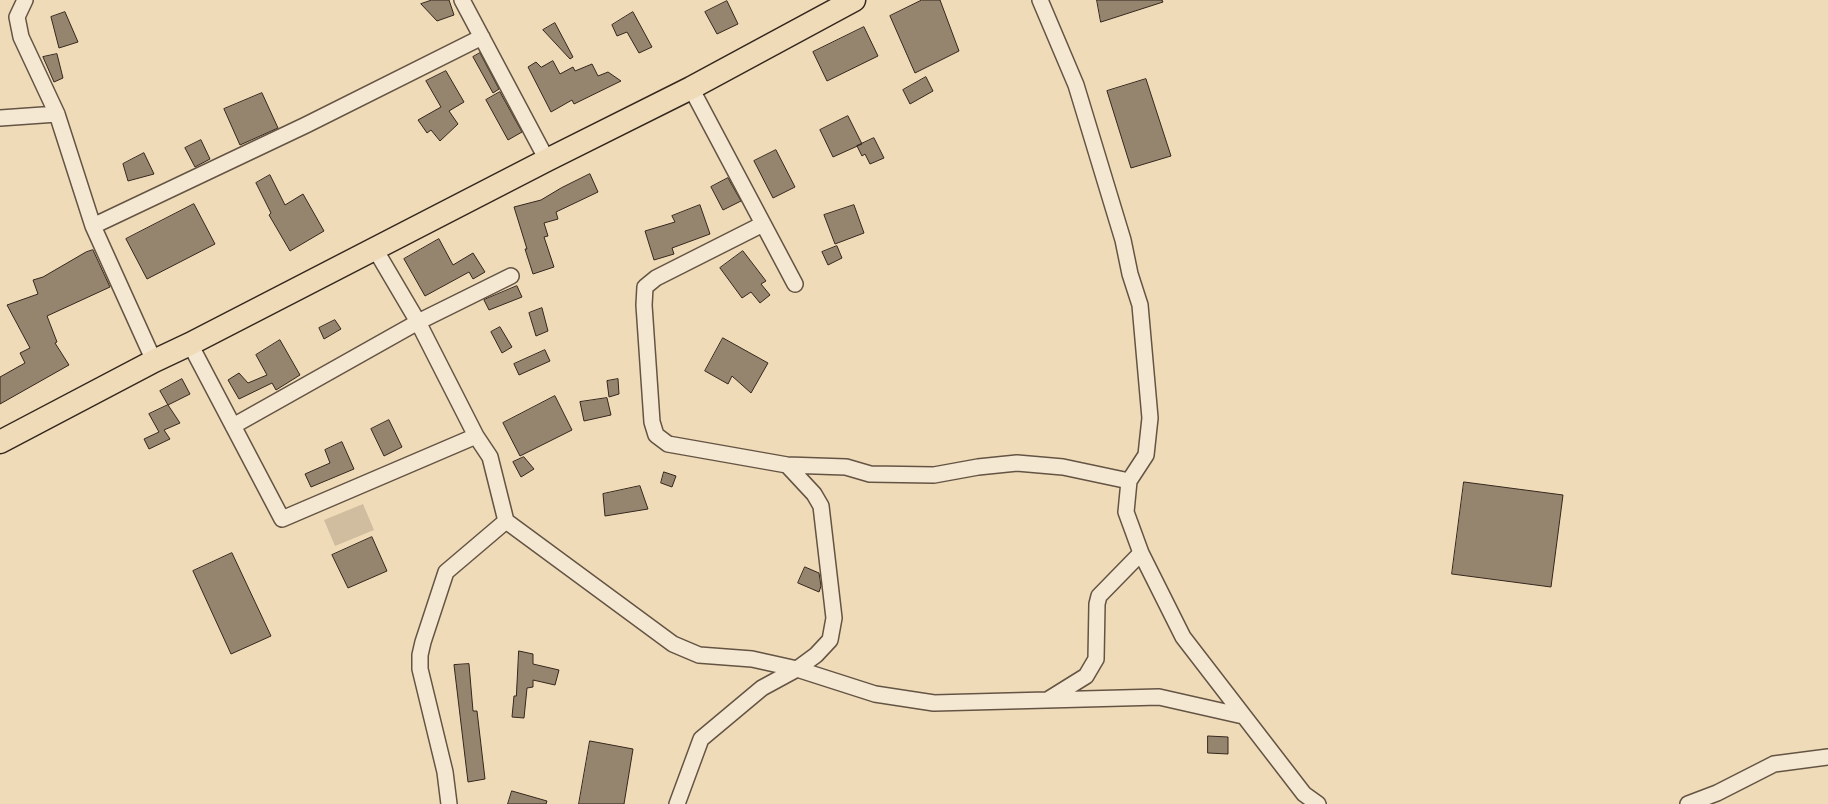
<!DOCTYPE html>
<html>
<head>
<meta charset="utf-8">
<style>
	body { margin:0 }
	canvas { display:block; background:#f0dbb9 }
</style>
</head>
<body>
<canvas width="1828" height="804"></canvas>
<script>
const context = document.querySelector('canvas').getContext('2d');
context.lineJoin = 'round';
function fill(path, color) { context.fillStyle = color; context.fill(path, 'evenodd'); }
function stroke(path, color, width, dash) { context.strokeStyle = color; context.lineWidth = width; context.lineCap = dash ? 'butt' : 'round'; context.setLineDash(dash || []); context.stroke(path); }
const green = new Path2D(`
	M363,504L374,530L335,546L324,520Z`);
const building = new Path2D(`
	M432,0H449L454,15L437,21L421,4Z
	M922,0H940L959,51L915,73L890,16Z
	M1097,0H1162L1163,2L1101,22Z
	M727,1L738,24L717,34L705,12Z
	M65,12L78,42L59,48L51,17Z
	M633,12L652,47L639,53L627,32L617,36L612,25Z
	M555,23L573,57L570,59L543,30Z
	M864,27L878,56L827,81L813,52Z
	M480,53L499,89L493,93L473,57Z
	M57,54L63,78L54,82L43,57Z
	M553,61L560,74L573,67L575,71L592,64L598,76L608,72L621,81L574,104L572,100L551,112L528,67L536,62L541,67Z
	M446,71L464,102L449,111L458,124L440,141L431,130L427,133L418,120L441,107L426,81Z
	M926,77L933,91L910,104L903,90Z
	M1146,79L1171,156L1131,168L1107,91Z
	M500,92L522,132L508,140L486,100Z
	M262,93L278,128L240,145L224,109Z
	M848,116L862,144L833,157L820,130Z
	M874,138L884,158L870,164L865,154L862,156L857,146Z
	M201,140L210,159L195,167L185,148Z
	M776,150L795,187L773,198L754,161Z
	M144,153L154,174L128,181L123,164Z
	M590,174L598,192L556,212L558,219L544,223L548,236L544,237L554,267L533,274L525,249H527L514,207L541,200L561,188Z
	M270,175L285,205L303,194L324,231L290,251L269,215L271,213L256,183Z
	M728,178L741,201L723,210L711,187Z
	M194,204L215,244L147,279L126,239Z
	M700,205L710,234L672,248L674,254L654,260L645,231L675,222L672,216Z
	M854,205L864,233L835,244L824,215Z
	M439,239L453,265L473,253L485,272L473,279L469,272L425,296L404,259Z
	M837,246L842,258L828,265L822,252Z
	M93,250L110,287L47,316L57,342L55,343L69,365L0,404V377L25,363L20,353L30,348L7,305L38,294L33,280L43,277L86,252Z
	M743,251L766,281L761,284L770,295L760,303L751,292L742,298L720,268Z
	M517,286L522,297L489,310L484,300Z
	M542,308L548,331L536,336L529,313Z
	M335,320L341,329L324,339L319,328Z
	M500,327L512,347L502,353L491,332Z
	M723,338L768,363L751,393L732,376L728,384L705,371Z
	M280,340L300,375L276,390L272,383L239,399L228,380L239,373L248,383L267,375L256,355Z
	M545,350L550,361L519,375L514,364Z
	M182,379L190,394L168,405L160,391Z
	M618,379L619,394L609,397L607,381Z
	M555,396L572,430L520,456L503,423Z
	M607,398L611,415L584,421L580,402Z
	M168,405L180,423L164,430L170,439L149,449L144,439L159,432L149,414Z
	M389,420L402,447L384,456L371,429Z
	M342,442L354,469L311,487L305,474L330,463L325,450Z
	M524,457L534,469L521,477L513,462Z
	M664,472L676,476L672,487L661,483Z
	M1464,482L1563,495L1551,587L1452,574Z
	M640,486L648,509L605,516L603,494Z
	M372,537L387,571L348,588L332,555Z
	M232,553L271,636L231,654L193,571Z
	M805,567L819,573L821,586L819,592L798,583Z
	M519,651L533,654V664L559,670L555,685L533,680V687L527,688L524,718L512,717L514,696H516Z
	M469,664L473,711H477L485,779L468,782L454,665Z
	M1208,736L1228,737V754L1208,753Z
	M590,741L633,749L624,804H579Z
	M512,791L547,801L546,804H508Z`);
const minor = new Path2D(`
	M25,0L17,17L21,37L57,114L93,226L154,361
	M462,0L547,160
	M1040,0L1076,85L1123,240L1130,274L1140,305L1150,418L1146,455L1129,481L1126,512L1141,553L1183,637L1304,794L1318,804
	M691,88L795,284
	M0,118L57,114
	M763,224L656,278L645,287L644,305L652,422L656,435L668,444L787,465L846,467L870,474L934,475L978,467L1017,463L1063,467L1129,481
	M93,226L306,125L482,37
	M375,249L418,322L476,436L490,457L506,521L446,572L423,642L420,655V669L445,772L449,804
	M190,344L282,519L476,436
	M233,426L418,322L511,276
	M506,521L673,644L699,655L752,659L797,669L875,694L934,703L1159,697L1243,716
	M1049,699L1086,676L1096,659L1097,604L1099,596L1141,553
	M677,804L701,739L762,688L797,669L816,655L830,640L834,618L821,506L814,494L787,465
	M1688,804L1717,793L1774,764L1828,757`);
const primary = new Path2D(`
	M0,442L154,361L190,344L547,160L691,88L854,0`);
fill(green, '#d0bc9e');
fill(building, '#96856e');
stroke(building, '#35271d', 1);
stroke(minor, '#645444', 18);
stroke(primary, '#35271d', 25);
stroke(minor, '#f5e8d2', 15);
stroke(primary, '#f0dbb9', 22);
</script>
</body>
</html>
